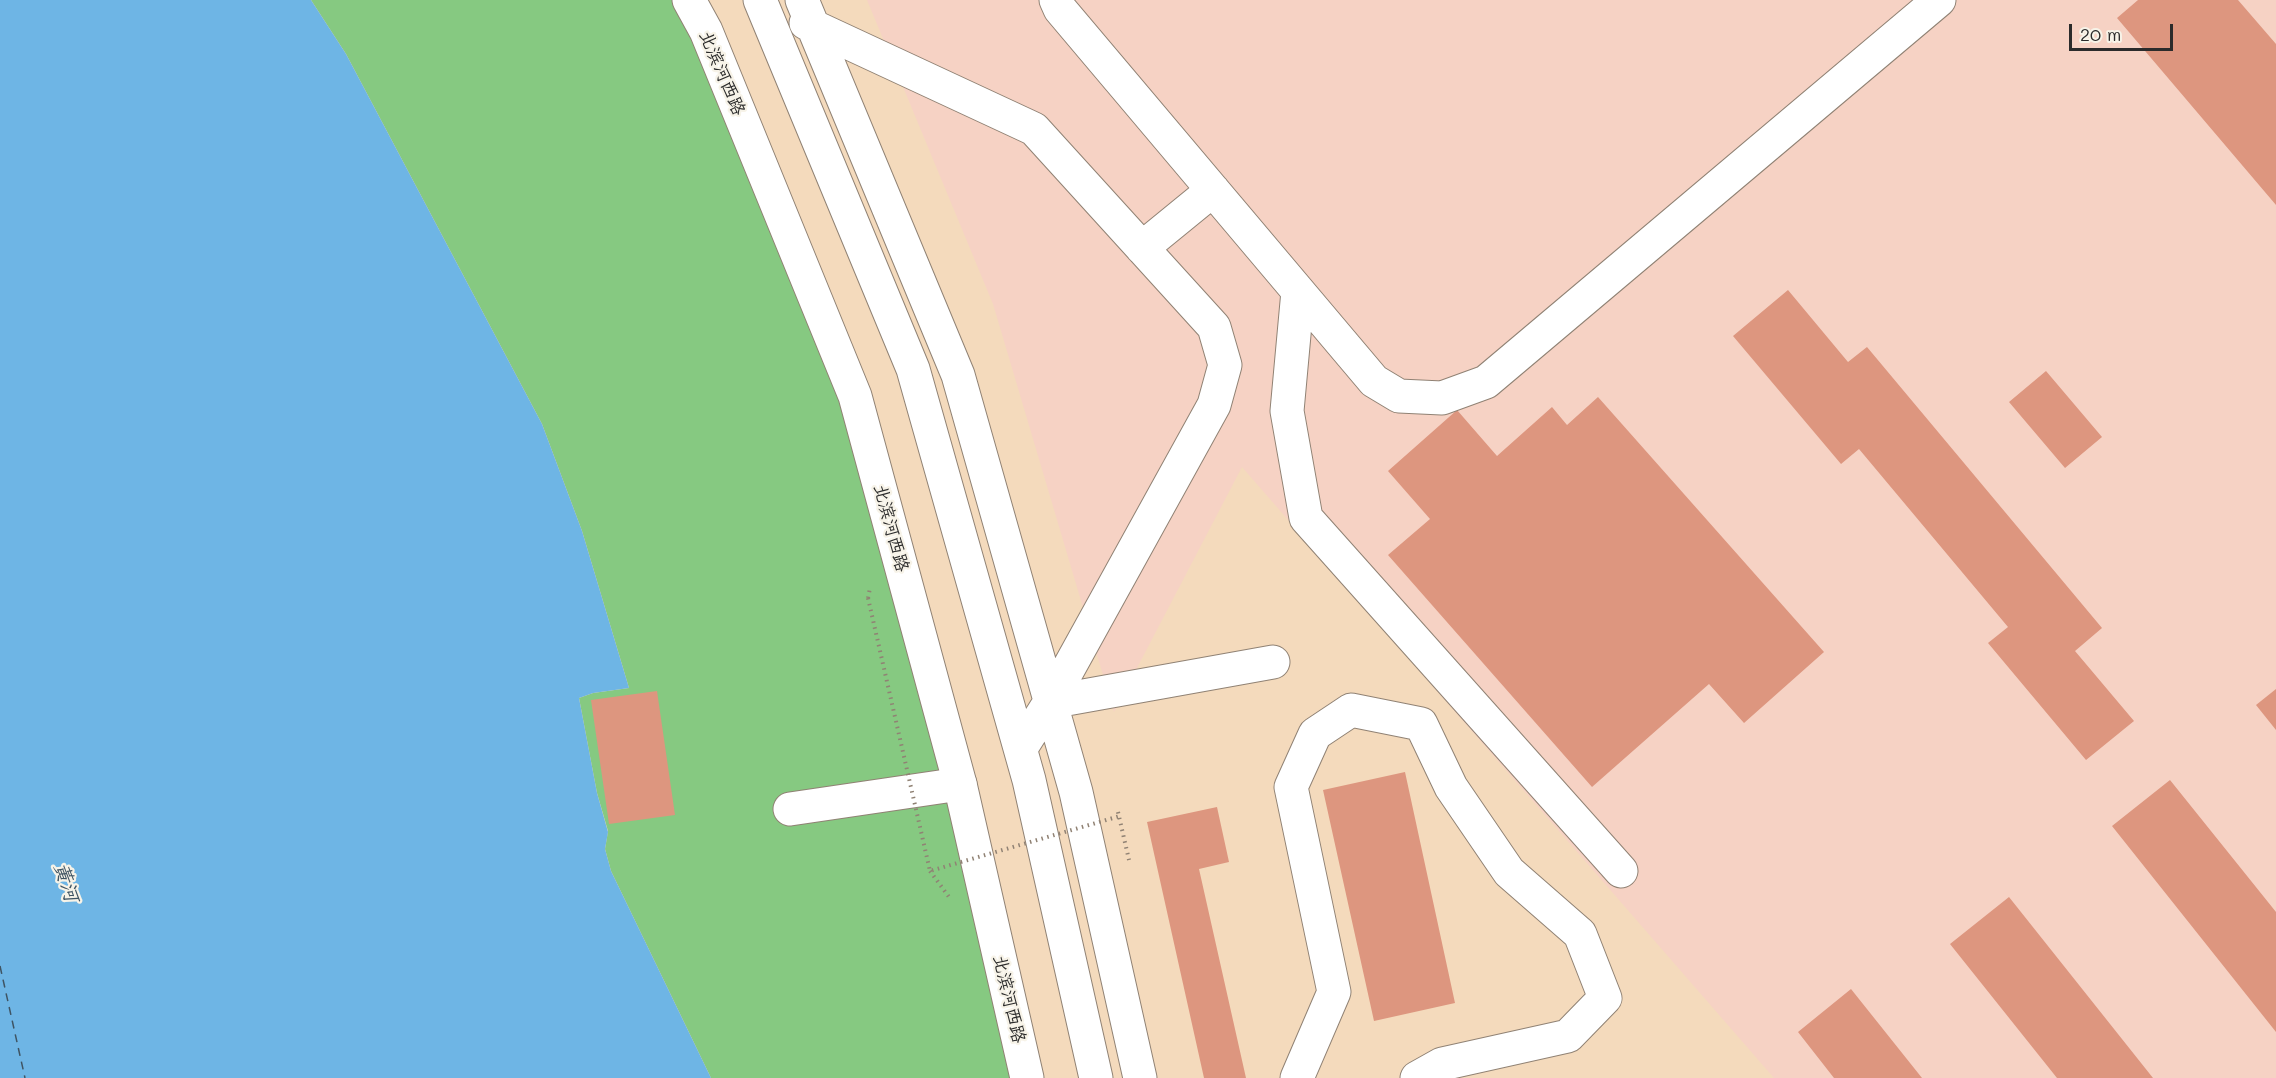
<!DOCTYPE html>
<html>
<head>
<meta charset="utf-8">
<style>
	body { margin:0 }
	#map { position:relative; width:2276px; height:1078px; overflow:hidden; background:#f4dabc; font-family:Mali,sans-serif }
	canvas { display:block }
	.scale { position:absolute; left:2069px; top:24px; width:104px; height:27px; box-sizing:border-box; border:3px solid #2b2b2b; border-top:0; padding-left:8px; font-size:18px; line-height:21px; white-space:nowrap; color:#2b2b2b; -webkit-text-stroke:4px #f7f3e8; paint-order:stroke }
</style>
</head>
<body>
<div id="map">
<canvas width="2276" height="1078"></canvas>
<div class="scale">20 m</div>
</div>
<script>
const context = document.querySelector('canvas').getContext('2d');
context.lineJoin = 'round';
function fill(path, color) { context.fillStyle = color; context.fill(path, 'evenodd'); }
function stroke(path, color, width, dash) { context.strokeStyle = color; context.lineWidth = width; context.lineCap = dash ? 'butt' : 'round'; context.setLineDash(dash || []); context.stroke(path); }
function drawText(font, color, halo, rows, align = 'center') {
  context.font = font + ' Mali,"LXGW WenKai TC",sans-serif'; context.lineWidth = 4.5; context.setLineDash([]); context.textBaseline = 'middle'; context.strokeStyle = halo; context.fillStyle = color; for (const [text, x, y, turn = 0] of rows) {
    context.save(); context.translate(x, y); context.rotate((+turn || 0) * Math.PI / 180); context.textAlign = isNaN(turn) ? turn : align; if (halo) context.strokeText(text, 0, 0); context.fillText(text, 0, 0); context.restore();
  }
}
const built = new Path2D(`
	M867,0H2276V1078H1774L1242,467L1114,712L993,304Z`);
const green = new Path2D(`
	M311,0H689L855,396L1027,1078H711L611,871L605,849L608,831L597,793L579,698L593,693L629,688L582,531L542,424L346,54Z`);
const water = new Path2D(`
	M0,0H311L346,54L542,424L582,531L629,688L593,693L579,698L597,793L608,832L605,849L611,871L711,1078H0Z`);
const ferry = new Path2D(`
	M0,966L25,1078`);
const building = new Path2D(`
	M2138,0H2238L2276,44V205L2117,18Z
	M1788,290L1848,362L1867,347L2102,628L2075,651L2134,721L2086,760L1988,643L2008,627L1859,449L1841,464L1733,336Z
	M2046,371L2102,437L2065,468L2009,402Z
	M1598,397L1824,652L1744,723L1709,684L1592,787L1388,555L1430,519L1388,471L1457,410L1497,456L1552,407L1567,425Z
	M2276,689V730L2256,705Z
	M657,691L675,815L609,824L591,700Z
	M1405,772L1455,1003L1374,1021L1323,790Z
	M2170,780L2276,912V1032L2112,826Z
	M1217,807L1229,862L1199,869L1246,1078H1204L1147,822Z
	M2009,897L2153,1078H2057L1950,944Z
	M1851,989L1922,1078H1834L1798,1032Z`);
const path = new Path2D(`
	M868,598L870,588
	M1118,812L1129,860
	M930,871L949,897`);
const minor = new Path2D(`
	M802,0L958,375L1076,792L1140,1078
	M1056,0L1060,9L1374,381L1399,396L1442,398L1486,382L1939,0
	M806,23L1034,129L1214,327L1225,365L1214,405L1050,702L1021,748
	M1142,248L1213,190
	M1298,291L1287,411L1306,518L1621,871
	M1050,702L1273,662
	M790,809L960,784
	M1297,1078L1334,992L1291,787L1315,734L1351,710L1421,724L1451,787L1509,872L1580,934L1605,998L1568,1036L1442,1064L1417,1078`);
const major = new Path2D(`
	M689,0L706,31L855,396L960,784L1027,1078
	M760,0L913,369L1029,780L1096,1078`);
const pathBridge = new Path2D(`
	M868,598L930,871L1120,816`);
const streetNames = [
	["北滨河西路",722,73,67],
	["北滨河西路",891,528,75],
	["北滨河西路",1009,999,77]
];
const waterNames = [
	["黄河",66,882,72]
];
fill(built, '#f6d2c4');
fill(green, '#86c981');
fill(water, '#6eb5e5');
stroke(ferry, '#3f5463', 1.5, [8, 6]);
fill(building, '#dd967f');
stroke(minor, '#908274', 35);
stroke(major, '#908274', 35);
stroke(path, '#908274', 4, [1.5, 4.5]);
stroke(minor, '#fff', 33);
stroke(major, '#fff', 33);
stroke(pathBridge, '#908274', 4, [1.5, 4.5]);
drawText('18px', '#2b2b2b', '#f7f3e8', streetNames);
drawText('italic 20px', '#3f5463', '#f7f3e8', waterNames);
</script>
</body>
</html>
